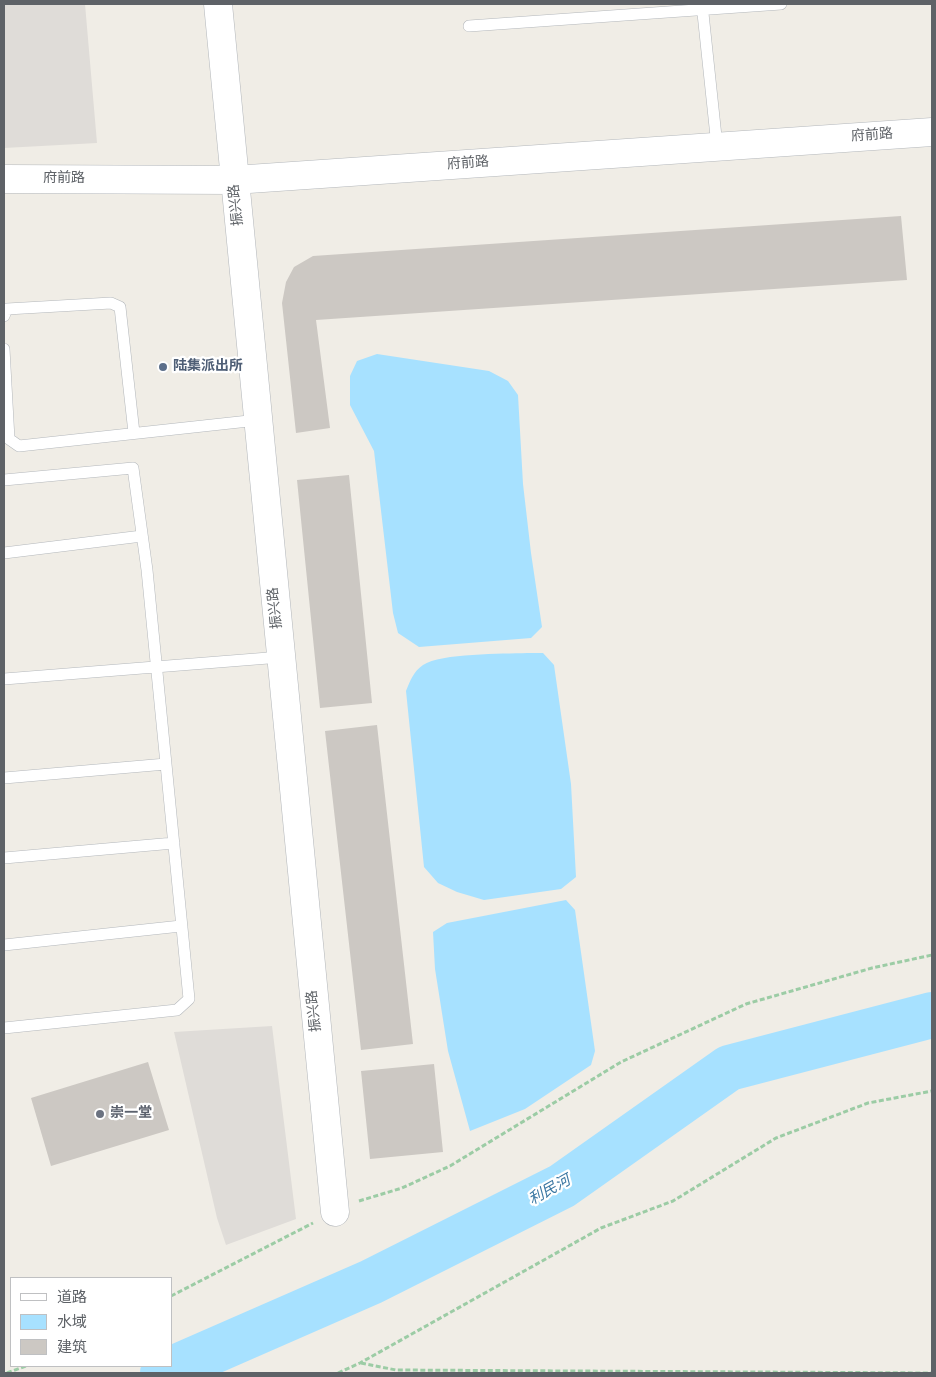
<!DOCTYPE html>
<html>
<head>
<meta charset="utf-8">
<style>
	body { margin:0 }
	#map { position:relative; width:936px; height:1377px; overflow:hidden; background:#f0ede6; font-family:"Source Sans 3","Noto Sans SC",sans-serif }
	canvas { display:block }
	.frame { position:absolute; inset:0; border:5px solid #5e6267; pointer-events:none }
	.legend { position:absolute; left:10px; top:1277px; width:162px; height:90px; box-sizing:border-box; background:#fff; border:1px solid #bfc0c2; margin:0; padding:6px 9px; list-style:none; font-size:15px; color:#5e6267 }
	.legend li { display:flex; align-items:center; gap:10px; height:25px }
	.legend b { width:25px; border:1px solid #bfc0c2 }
</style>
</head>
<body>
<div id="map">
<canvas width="936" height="1377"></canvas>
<div class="frame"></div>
<ul class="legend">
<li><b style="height:6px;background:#fff"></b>道路</li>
<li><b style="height:14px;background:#a7e1ff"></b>水域</li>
<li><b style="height:14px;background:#ccc8c3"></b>建筑</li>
</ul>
</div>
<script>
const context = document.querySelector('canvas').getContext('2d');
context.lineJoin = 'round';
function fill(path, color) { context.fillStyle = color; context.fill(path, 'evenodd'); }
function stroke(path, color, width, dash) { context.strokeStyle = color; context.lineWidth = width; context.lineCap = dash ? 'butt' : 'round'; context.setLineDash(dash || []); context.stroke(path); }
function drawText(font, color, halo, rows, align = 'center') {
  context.font = font + ' "Source Sans 3","Noto Sans SC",sans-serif'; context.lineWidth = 4.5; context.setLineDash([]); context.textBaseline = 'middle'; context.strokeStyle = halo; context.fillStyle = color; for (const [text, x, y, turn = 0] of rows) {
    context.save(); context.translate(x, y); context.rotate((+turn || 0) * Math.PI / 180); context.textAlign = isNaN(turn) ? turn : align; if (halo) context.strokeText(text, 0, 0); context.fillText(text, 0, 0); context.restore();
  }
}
const industrial = new Path2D(`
	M4,4H85L97,143L4,148Z
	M272,1026L296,1219L226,1245L217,1218L174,1032Z`);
const water = new Path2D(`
	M377,354L489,371L508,381L518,395L523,484L531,553L542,627L531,638L419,647L398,633L393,613L374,451L350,405V376L357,361Z
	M527,653H543L554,665L571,784L576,877L561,889L484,900L457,892L438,883L424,867L406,691C410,681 413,672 423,665C441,653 503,654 527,653Z
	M566,900L575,910L595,1051L591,1065L525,1109L470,1131L448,1051L435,969L433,932L447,923Z`);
const river = new Path2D(`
	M163,1373L371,1282L562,1186L729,1068L932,1015`);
const building = new Path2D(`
	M901,216L907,280L316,320L330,428L296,433L282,303L286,282L294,267L313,256Z
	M349,475L372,703L320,708L297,480Z
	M377,725L413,1044L361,1050L325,731Z
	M148,1062L169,1130L51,1166L31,1098Z
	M434,1064L443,1152L370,1159L361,1071Z`);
const path = new Path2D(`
	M359,1201L402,1188L450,1166L621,1062L746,1004L872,968L932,955
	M171,1296L313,1223
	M361,1363L396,1370L932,1373
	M7,1373L26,1366
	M338,1373L360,1363L601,1228L673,1201L776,1138L868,1103L932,1091`);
const service = new Path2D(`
	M702,4L717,146
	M469,26L781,4
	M4,316L7,309L111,303L120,307L134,433
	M4,349L9,439L19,446L258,420
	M4,480L133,468L147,570L189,999L177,1010L4,1028
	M4,553L142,536
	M4,679L281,657
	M4,778L166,764
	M4,858L174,843
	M4,945L181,926`);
const tertiary = new Path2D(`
	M218,4L335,1212
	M4,179L234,180L932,132`);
const markers = [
	[163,367,5,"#5c6f8a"],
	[100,1114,5,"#6b7280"]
];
const streetNames = [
	["府前路",872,136,-4],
	["府前路",468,164,-4],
	["府前路",64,179],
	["振兴路",237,205,-96],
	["振兴路",276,608,-96],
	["振兴路",315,1011,-96]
];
const serviceNames = [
	["陆集派出所",173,367]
];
const worshipNames = [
	["崇一堂",110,1114]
];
const waterNames = [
	["利民河",550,1191,-29]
];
fill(industrial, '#dfdcd8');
fill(water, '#a7e1ff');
stroke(river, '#a7e1ff', 46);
fill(building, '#ccc8c3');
stroke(service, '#b3b7bb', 12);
stroke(tertiary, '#b3b7bb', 29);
stroke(path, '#9ccca5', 3, [5, 2.5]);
stroke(service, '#fff', 11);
stroke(tertiary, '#fff', 28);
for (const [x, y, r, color] of markers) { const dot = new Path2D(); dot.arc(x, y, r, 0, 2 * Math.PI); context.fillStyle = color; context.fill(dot); stroke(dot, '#fff', 2); }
drawText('14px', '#5e6267', '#fff', streetNames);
drawText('bold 14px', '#4e5e75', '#fff', serviceNames, 'left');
drawText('bold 14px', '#5b616d', '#fff', worshipNames, 'left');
drawText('italic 15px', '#3b77a2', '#fff', waterNames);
</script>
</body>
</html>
